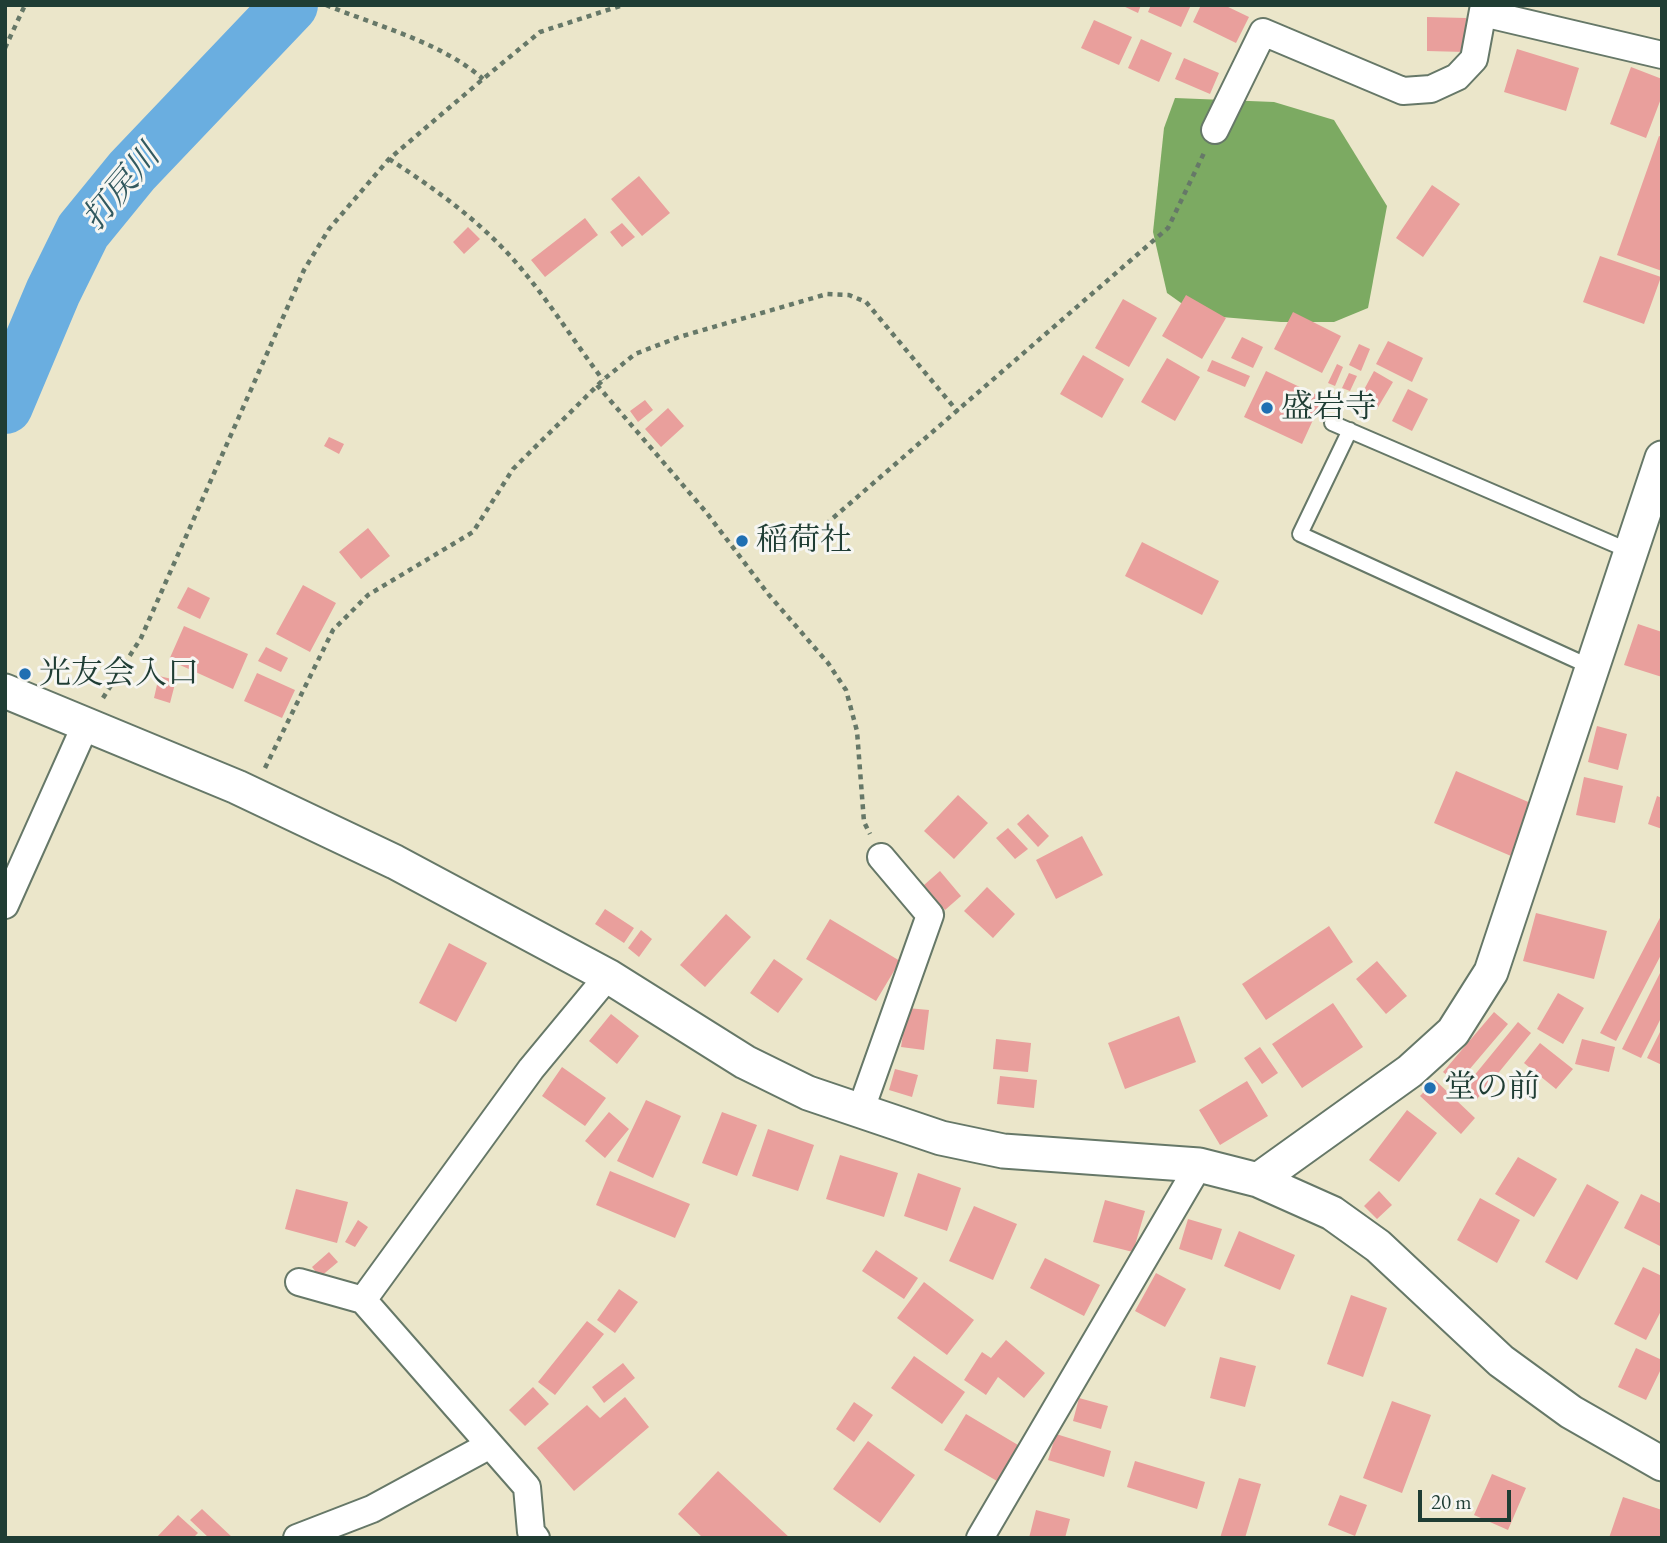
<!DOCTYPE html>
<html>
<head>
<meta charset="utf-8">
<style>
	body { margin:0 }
	#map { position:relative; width:1667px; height:1543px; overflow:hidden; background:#ebe6ca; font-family:"EB Garamond",serif }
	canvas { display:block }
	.frame { position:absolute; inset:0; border:7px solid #1f3d34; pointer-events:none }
	.scale { position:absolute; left:1418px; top:1490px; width:93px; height:32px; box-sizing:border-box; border:4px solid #1f3d34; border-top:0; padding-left:9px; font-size:21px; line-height:24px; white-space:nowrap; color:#1f3d34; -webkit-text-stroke:5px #f6f6f2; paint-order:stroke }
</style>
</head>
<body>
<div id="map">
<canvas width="1667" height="1543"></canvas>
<div class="frame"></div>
<div class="scale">20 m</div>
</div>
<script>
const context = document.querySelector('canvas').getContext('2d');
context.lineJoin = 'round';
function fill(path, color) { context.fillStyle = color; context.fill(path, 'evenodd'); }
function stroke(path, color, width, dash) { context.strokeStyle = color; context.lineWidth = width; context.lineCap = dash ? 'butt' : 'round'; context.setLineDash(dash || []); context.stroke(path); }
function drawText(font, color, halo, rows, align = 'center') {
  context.font = font + ' "EB Garamond","Noto Serif JP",serif'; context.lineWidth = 6; context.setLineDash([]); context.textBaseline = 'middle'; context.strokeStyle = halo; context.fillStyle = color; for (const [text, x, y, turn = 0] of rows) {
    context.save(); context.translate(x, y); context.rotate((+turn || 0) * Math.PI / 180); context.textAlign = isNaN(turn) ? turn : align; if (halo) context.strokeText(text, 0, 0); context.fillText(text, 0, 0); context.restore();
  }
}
const forest = new Path2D(`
	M1175,98L1274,102L1334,120L1387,206L1368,308L1334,322H1281L1198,315L1167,293L1153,232L1164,128Z`);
const river = new Path2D(`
	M5,406L53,292L83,231L132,171L290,5`);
const building = new Path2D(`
	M1121,5H1141L1138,13Z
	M1151,5H1191L1181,27L1148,12Z
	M1201,5H1224L1249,17L1236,43L1193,22Z
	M1427,17L1466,18L1465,52L1427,51Z
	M1094,20L1132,37L1119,65L1081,48Z
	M1141,39L1172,53L1159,82L1128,68Z
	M1517,49L1579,68L1566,111L1504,92Z
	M1184,58L1219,73L1210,94L1175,79Z
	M1631,67L1662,79V96L1646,138L1610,124Z
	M1659,136L1662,137V271L1617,255Z
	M639,176L670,213L642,236L611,199Z
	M1432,185L1460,204L1423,257L1396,238Z
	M585,218L598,235L545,277L531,260Z
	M622,223L635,237L622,247L610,232Z
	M468,227L480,239L464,254L453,242Z
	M1600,256L1661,277L1644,324L1583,302Z
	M1186,295L1226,318L1202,359L1162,336Z
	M1123,299L1157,318L1129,367L1095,348Z
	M1293,312L1341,336L1322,373L1274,349Z
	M1242,337L1263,347L1253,368L1231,358Z
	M1388,341L1423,358L1412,382L1376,364Z
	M1359,344L1370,349L1361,371L1349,365Z
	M1083,355L1124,379L1102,418L1060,394Z
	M1167,358L1200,377L1175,421L1141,402Z
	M1212,360L1250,376L1245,387L1207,371Z
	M1337,364L1343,367L1335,386L1328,383Z
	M1266,371L1323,398L1302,444L1244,417Z
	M1374,371L1393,382L1377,409L1359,399Z
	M1349,373L1357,376L1350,391L1342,388Z
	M1408,389L1428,399L1412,431L1392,421Z
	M645,400L653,410L638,422L630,411Z
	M668,408L684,426L661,447L645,429Z
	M329,437L344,444L339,454L324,446Z
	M368,528L390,556L361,579L339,552Z
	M1142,542L1219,581L1202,615L1125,576Z
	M303,585L336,603L310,652L276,634Z
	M188,587L210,598L200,619L177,608Z
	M1638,624L1662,632V677L1624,665Z
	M184,626L248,654L233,689L169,660Z
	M266,647L288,658L281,672L258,661Z
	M257,673L295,690L282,718L244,701Z
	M159,676L176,680L170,703L154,698Z
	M1597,726L1627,734L1618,770L1588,762Z
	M1456,771L1533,804L1511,856L1434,823Z
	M1584,777L1623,786L1615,823L1576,815Z
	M958,795L988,823L954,859L924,831Z
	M1657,796L1662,798V829L1648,824Z
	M1028,814L1049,836L1038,847L1017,824Z
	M1008,828L1028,849L1015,859L996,838Z
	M1082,836L1103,875L1056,899L1036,860Z
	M940,871L961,896L945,910L924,885Z
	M987,887L1015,914L993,938L964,911Z
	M605,909L634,928L624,943L595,924Z
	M1536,913L1607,931L1594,979L1523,961Z
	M726,914L751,937L705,987L680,965Z
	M1662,914V953L1616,1041L1600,1033Z
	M830,919L900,961L876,1001L806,959Z
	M1329,926L1353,962L1266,1020L1242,984Z
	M641,930L652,939L639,957L628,948Z
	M449,943L487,963L456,1022L419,1003Z
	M774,959L803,979L778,1013L750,993Z
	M1377,961L1407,996L1386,1014L1356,979Z
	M1662,969V1016L1641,1058L1622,1049Z
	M1558,993L1584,1008L1563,1044L1537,1029Z
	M1333,1003L1363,1047L1302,1088L1272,1044Z
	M907,1008L929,1010L924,1050L901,1047Z
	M1494,1012L1508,1024L1457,1084L1443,1072Z
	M611,1014L639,1036L617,1064L589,1041Z
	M1179,1016L1196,1062L1125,1089L1108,1043Z
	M1518,1022L1531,1033L1477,1099L1464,1088Z
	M1662,1028V1065L1647,1058Z
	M996,1039L1031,1043L1028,1072L993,1069Z
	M1582,1039L1615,1047L1609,1072L1575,1064Z
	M1540,1043L1573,1069L1556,1089L1524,1063Z
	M1260,1047L1278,1073L1262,1084L1244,1058Z
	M562,1067L606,1098L585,1126L542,1096Z
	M895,1069L918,1075L912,1097L889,1090Z
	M1000,1076L1037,1080L1034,1108L997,1104Z
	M1435,1080L1475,1118L1461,1134L1420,1096Z
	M1247,1081L1268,1116L1220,1145L1199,1110Z
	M646,1100L681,1116L653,1178L617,1161Z
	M1407,1110L1437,1133L1399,1182L1369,1160Z
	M609,1112L629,1129L605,1158L585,1141Z
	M722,1112L757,1125L737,1176L702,1163Z
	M768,1129L814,1145L798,1191L752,1176Z
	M840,1155L898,1173L884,1217L826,1199Z
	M1518,1157L1557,1179L1534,1217L1495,1194Z
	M610,1171L690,1204L675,1238L596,1205Z
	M918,1173L961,1188L947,1231L904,1216Z
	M1587,1184L1619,1202L1577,1280L1545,1262Z
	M296,1189L348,1202L337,1243L285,1229Z
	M1379,1191L1392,1205L1377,1219L1364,1206Z
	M1641,1194L1662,1204V1247L1624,1228Z
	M1480,1198L1520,1220L1497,1263L1457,1240Z
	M1105,1200L1145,1211L1133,1252L1093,1242Z
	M974,1206L1017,1224L993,1280L949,1261Z
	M1188,1219L1222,1229L1212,1260L1179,1249Z
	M358,1220L368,1227L355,1247L345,1242Z
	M1239,1231L1295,1255L1280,1290L1224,1266Z
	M876,1250L918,1278L904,1299L862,1271Z
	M329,1252L338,1262L320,1277L312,1267Z
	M1045,1258L1100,1285L1084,1316L1030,1288Z
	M1643,1267L1662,1276V1309L1646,1340L1614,1324Z
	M1156,1273L1186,1289L1165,1327L1135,1311Z
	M924,1282L974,1320L947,1355L897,1318Z
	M619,1289L638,1302L615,1333L597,1320Z
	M1351,1295L1387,1308L1363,1377L1327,1364Z
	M587,1321L604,1334L555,1395L538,1382Z
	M1006,1340L1045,1373L1024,1398L998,1377L986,1395L964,1380L982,1352L991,1358Z
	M1636,1348L1662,1360V1367L1646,1400L1618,1387Z
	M914,1356L965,1392L942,1424L891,1388Z
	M1220,1357L1256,1366L1245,1407L1210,1398Z
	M623,1363L635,1378L604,1403L592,1387Z
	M533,1387L549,1404L525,1426L509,1410Z
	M625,1397L649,1427L574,1491L537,1448L587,1405L600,1418Z
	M1079,1398L1108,1406L1101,1429L1073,1421Z
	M1392,1401L1431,1415L1402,1493L1363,1478Z
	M854,1402L873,1415L854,1442L836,1429Z
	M966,1414L1018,1445L997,1481L944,1450Z
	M1056,1434L1111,1451L1104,1477L1048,1460Z
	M868,1441L915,1475L880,1523L833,1489Z
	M1135,1461L1205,1482L1197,1509L1127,1487Z
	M718,1471L790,1538H703L678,1514Z
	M1492,1474L1526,1488L1508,1530L1474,1515Z
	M1239,1478L1261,1484L1245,1538H1220Z
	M1340,1495L1367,1505L1355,1536L1328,1525Z
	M1623,1497L1662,1510V1538H1609Z
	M202,1509L233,1538H209L190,1520Z
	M1036,1510L1070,1519L1065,1538H1029Z
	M178,1515L198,1533L193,1538H156Z`);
const path = new Path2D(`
	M326,5C377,26 441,42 483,79
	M5,48L25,5
	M389,159C437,190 487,226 524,272C552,306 576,344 603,380
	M597,385L706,512L769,595L828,663L846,690L857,731L864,822L870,834
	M803,544L1168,228L1204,153
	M103,698L141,638L304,270L329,229L389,159L483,79L540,32L623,5
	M265,768L333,630L368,595L473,532L513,469L603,380L635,354L679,337L827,294L849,295L866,302L958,412`);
const service = new Path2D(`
	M1332,423L1632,552
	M1350,430L1300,534L1593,668`);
const minor = new Path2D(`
	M1483,13L1662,55
	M1215,130L1263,32L1403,91L1431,89L1457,77L1474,59L1484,5
	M5,905L86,724
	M860,1112L930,915L881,857
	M299,1282L363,1300L527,1487L531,1532L536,1538
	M363,1300L531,1069L608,976
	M297,1538L372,1509L490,1445
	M980,1538L1199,1165`);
const tertiary = new Path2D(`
	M5,691L237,787L395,862L608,976L745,1062L808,1093L941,1138L1003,1151L1199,1165L1258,1180L1332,1213L1378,1246L1501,1361L1571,1412L1662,1464
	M1258,1180L1410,1071L1453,1032L1491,972L1662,458`);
const markers = [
	[1267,408,7,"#1f6fb2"],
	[742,541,7,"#1f6fb2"],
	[25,674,7,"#1f6fb2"],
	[1430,1088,7,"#1f6fb2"]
];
const poiNames = [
	["盛岩寺",1281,408],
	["稲荷社",756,541],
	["光友会入口",39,674],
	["堂の前",1444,1088]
];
const waterNames = [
	["打戻川",122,188,-50]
];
fill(forest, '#7caa62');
stroke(river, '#6aaee0', 56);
fill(building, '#e99f9c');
stroke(service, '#667868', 18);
stroke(minor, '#667868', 30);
stroke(tertiary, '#667868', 37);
stroke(path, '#667868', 4.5, [5, 5]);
stroke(service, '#fff', 14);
stroke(minor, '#fff', 26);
stroke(tertiary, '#fff', 33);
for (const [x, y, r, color] of markers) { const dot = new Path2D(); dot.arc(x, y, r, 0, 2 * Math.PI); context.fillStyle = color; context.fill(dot); stroke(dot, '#f6f6f2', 2.5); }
drawText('32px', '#1f3d34', '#f6f6f2', poiNames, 'left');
drawText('italic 33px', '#32595f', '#f6f6f2', waterNames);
</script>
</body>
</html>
